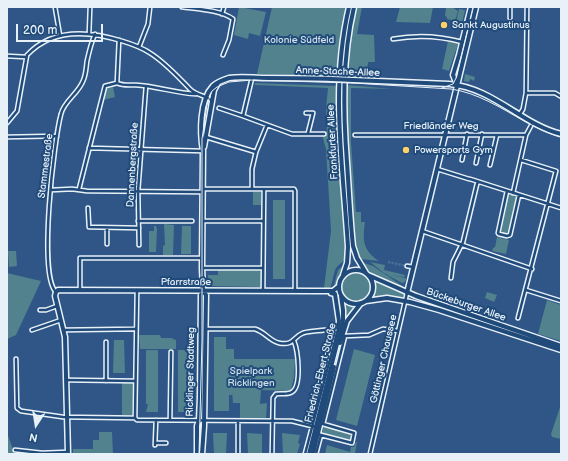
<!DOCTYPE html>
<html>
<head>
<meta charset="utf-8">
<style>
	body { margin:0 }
	#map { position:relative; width:568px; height:461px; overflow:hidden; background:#2f5686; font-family:"Balsamiq Sans",sans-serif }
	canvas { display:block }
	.frame { position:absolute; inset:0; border:8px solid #e8f1f8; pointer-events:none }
	.north { position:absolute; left:16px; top:405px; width:40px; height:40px; -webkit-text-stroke:3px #1f4a7a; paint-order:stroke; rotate:192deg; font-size:11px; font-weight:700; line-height:16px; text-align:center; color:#e8f1f8 }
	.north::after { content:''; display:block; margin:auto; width:14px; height:18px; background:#e8f1f8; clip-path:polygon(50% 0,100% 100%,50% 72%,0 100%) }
	.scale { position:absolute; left:16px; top:24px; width:87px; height:18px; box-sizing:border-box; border:2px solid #e8f1f8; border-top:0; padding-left:5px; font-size:12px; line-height:14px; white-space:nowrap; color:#e8f1f8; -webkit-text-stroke:3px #1f4a7a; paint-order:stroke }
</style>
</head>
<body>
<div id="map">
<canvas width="568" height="461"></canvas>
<div class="frame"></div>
<div class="north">N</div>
<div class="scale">200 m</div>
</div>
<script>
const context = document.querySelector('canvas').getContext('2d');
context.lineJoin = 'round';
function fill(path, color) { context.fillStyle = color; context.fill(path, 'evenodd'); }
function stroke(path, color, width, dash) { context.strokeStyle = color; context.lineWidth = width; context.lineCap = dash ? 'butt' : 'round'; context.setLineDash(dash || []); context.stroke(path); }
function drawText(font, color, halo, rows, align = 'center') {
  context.font = font + ' "Balsamiq Sans",sans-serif'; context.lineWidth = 4; context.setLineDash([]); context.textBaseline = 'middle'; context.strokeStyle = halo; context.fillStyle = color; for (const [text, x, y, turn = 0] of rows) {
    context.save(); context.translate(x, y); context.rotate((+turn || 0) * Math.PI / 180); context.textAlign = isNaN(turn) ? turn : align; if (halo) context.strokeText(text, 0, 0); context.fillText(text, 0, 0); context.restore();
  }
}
const green = new Path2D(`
	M239,7L266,12L260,36L249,33L248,39L234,35Z
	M272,7H346L336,76L257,74Z
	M357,7H362L357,34L374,35L375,62H368L367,72L375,73V78L346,77L350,36Z
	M400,7H433L430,23L396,22Z
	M452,7L458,11L455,21L447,19V17L445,16L446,8Z
	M459,9L465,10L462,23L456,22Z
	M448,41L458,44L449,71L442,69Z
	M465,74L475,77L474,81L470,79L469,82L464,81Z
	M255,83L336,86L337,126L346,255C344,263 341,262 336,268C333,274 333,282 330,288H324L331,231L326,149L321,131H327L326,108L328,88L255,85Z
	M347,85L392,89L351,88V142L356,212H361V222H365C362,242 364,251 379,261L360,259L355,246L347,140Z
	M113,87L115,97L103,100L105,89Z
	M507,191L519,195L510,235L507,236L499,234Z
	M253,192H261V205H253Z
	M273,200H285V279H273Z
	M164,224L174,225L173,255H163V246L165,245Z
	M154,226H156L157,229L156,252H149V231H154Z
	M182,226H191V254H181Z
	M497,237L509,240L506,254L492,251L493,248L495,247Z
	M8,251H16L17,266L9,267Z
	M361,262L373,266L401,285L403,287H400C385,281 370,276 361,262Z
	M370,262L385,265L384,270L405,275L404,277L390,275L406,278L405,282L402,283L389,276L387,275H388L384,273Z
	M344,265L335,287L333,289L338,270Z
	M218,270H259L261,272V286L260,287L208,286V275H218Z
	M341 287a15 15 0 1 1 30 0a15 15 0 1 1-30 0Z
	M7,273L41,281L16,335L7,339Z
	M374,280L401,292L404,294L403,297L380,296L374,298L373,296L375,287Z
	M487,292L497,295L494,302L485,298Z
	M547,300L561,305V341L538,334Z
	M344,302L355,307L346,317Z
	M139,335H160L161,338H172L173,339L176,340V349H140Z
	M214,337H226V349H234V359H295L294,377L291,390L289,391L261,390L260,404L267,403L266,418H240V403H233L232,392V395H229V411H214Z
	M114,340H124L125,373H113Z
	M354,349L375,355L357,426L336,420Z
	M146,350H158V412H146L148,404H146Z
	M178,350H189V412H178Z
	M122,383H133L132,415H122Z
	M561,404V439L552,437L551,434Z
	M324,425L353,433L351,442L322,434Z
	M99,432H112L113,454H73V449H93V440H99Z
	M7,433L14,452V454H7Z
	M213,433H227L226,454H214Z
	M247,433L262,434V454H248Z
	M282,433L300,435L298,443L300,444L297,454H283Z
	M356,442H357L355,453L356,454H325L327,445L350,452L351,447H354Z`);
const streetTunnel = new Path2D(`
	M388,262L407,266`);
const street = new Path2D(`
	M55,7L60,36
	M182,7C197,9 221,10 233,19L229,40L223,55
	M222,14L224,7
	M510,18V7
	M89,34L90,8
	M393,39C415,35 440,36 462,42
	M139,47L148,24L150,7
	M7,56L26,57
	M252,78L243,116L292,134H324
	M117,83L119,40
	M526,93H555L560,96
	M219,108L243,116
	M306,113H313L308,133
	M520,114L523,109L526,93L527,7
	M7,123L17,111L27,55C52,28 90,31 122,41C132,44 141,47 150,53C166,63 178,77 191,90C198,96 208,96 212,101
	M355,135H526
	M7,137L57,136
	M206,137L256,152L252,169V189
	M89,148L203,151
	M256,152L267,125
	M462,160L467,134
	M476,163L482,134
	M490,165L497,135
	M437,169L469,179
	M470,179L561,208
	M79,189L105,86L117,83C123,86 130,85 136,85C156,86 175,93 196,94
	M203,189H294L295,191V291
	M51,190L72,189L87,191L202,192
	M507,191L498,233L499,234L507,236L510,235L519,195
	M513,193L526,135L533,122
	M88,208L89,227L139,228
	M138,221H192
	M203,221H263
	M107,228V244
	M422,231L532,269
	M139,245L138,191L146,86
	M407,266L413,267
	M202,268H263
	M451,278L453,262L463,242L477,184L478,182
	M80,290V258H202
	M263,290L264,189
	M526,290L561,301
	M56,292C38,275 54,140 61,114C64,101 78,94 83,81C86,75 86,68 87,61C89,52 91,43 95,34
	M40,310H46L57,306
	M518,318L556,171L521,160
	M206,329H255C265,332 270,341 279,343C294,346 293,337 303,333C310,331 318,331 325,330
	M32,330L61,320
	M64,330L135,329
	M345,336L369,335L383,329L398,331
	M16,359L17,408L21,411L63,417L135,418L137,420L292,421L316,427
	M66,380L135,381
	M106,381V342
	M135,418L137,290
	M170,420L171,352
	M317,434L352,443L354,433L323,424L345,336
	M155,443H166
	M155,445L156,420
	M15,450L42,453L68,452
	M238,454V421
	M272,454L273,398L276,394C281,393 288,395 292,392C302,386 298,351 294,341
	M305,454L338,329
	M316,454L321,435
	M370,454L407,293`);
const secondary = new Path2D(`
	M353,80L449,84C494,88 521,124 561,134
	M457,85L453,75L459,55L471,7
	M204,147L214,90L218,83
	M331,293L335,294L339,321L338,328L340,331
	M407,293L476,7
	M68,454L65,337L55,296L56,292L58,290L316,291H333L338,287
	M197,454V426L199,420L200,397L201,295L203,290
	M202,454L204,426L206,295L203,290L202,268L203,151C200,133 199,101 213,86C217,82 223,80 229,78C241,76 254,78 265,78C288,78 310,78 332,79`);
const primary = new Path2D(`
	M354,7C342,59 343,110 347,163C349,190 350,218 353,246L357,258L366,273
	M339 287a17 17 0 1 1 34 0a17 17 0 1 1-34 0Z
	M343,275L347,263L348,247C343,167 330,87 349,7
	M368,275L416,296L561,346
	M366,301L387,298L410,302L439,310L561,350
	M340,343L347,321L361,303
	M309,454L343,320V310L341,296
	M313,454L334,367`);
const tram = new Path2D(`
	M442,88L453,84L456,78L473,7
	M199,454L202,340V139L207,104L212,91L217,87L229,82L252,80L353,83L451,89C478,93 501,108 524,121C536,127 548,134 561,137`);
const secondaryBridge = new Path2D(`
	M332,79L353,80`);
const markers = [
	[444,25,4,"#ffd166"],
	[406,150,4,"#ffd166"]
];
const poiNames = [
	["Sankt Augustinus",452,25],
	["Powersports Gym",414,150]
];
const parkNames = [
	["Kolonie Südfeld",299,40],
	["Spielpark",251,371],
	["Ricklingen",251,383]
];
const streetNames = [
	["Anne-Stache-Allee",338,72,2],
	["Friedländer Weg",441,126],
	["Frankfurter Allee",333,142,-93],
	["Dannenbergstraße",133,165,-87],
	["Stammestraße",46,166,-83],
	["Pfarrstraße",186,282],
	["Bückeburger Allee",466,305,19],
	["Göttinger Chaussee",384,359,-77],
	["Ricklinger Stadtweg",191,372,-89],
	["Friedrich-Ebert-Straße",321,373,-76]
];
fill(green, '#51828d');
stroke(streetTunnel, '#4b6d97', 2.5, [2.5, 1]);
stroke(street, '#e8f1f8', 5.5);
stroke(secondary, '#e8f1f8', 7);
stroke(primary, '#e8f1f8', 7);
stroke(street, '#1f4a7a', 2.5);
stroke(secondary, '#1f4a7a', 4);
stroke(primary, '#1f4a7a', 4);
stroke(tram, '#e8f1f8', 1);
stroke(secondaryBridge, '#e8f1f8', 7, []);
stroke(secondaryBridge, '#1f4a7a', 4);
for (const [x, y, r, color] of markers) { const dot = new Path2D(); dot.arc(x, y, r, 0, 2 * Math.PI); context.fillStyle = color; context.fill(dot); stroke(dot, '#1f4a7a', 1.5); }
drawText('10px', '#e8f1f8', '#1f4a7a', poiNames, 'left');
drawText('10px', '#d1e0e8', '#1f4a7a', parkNames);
drawText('10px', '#e8f1f8', '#1f4a7a', streetNames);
</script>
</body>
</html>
